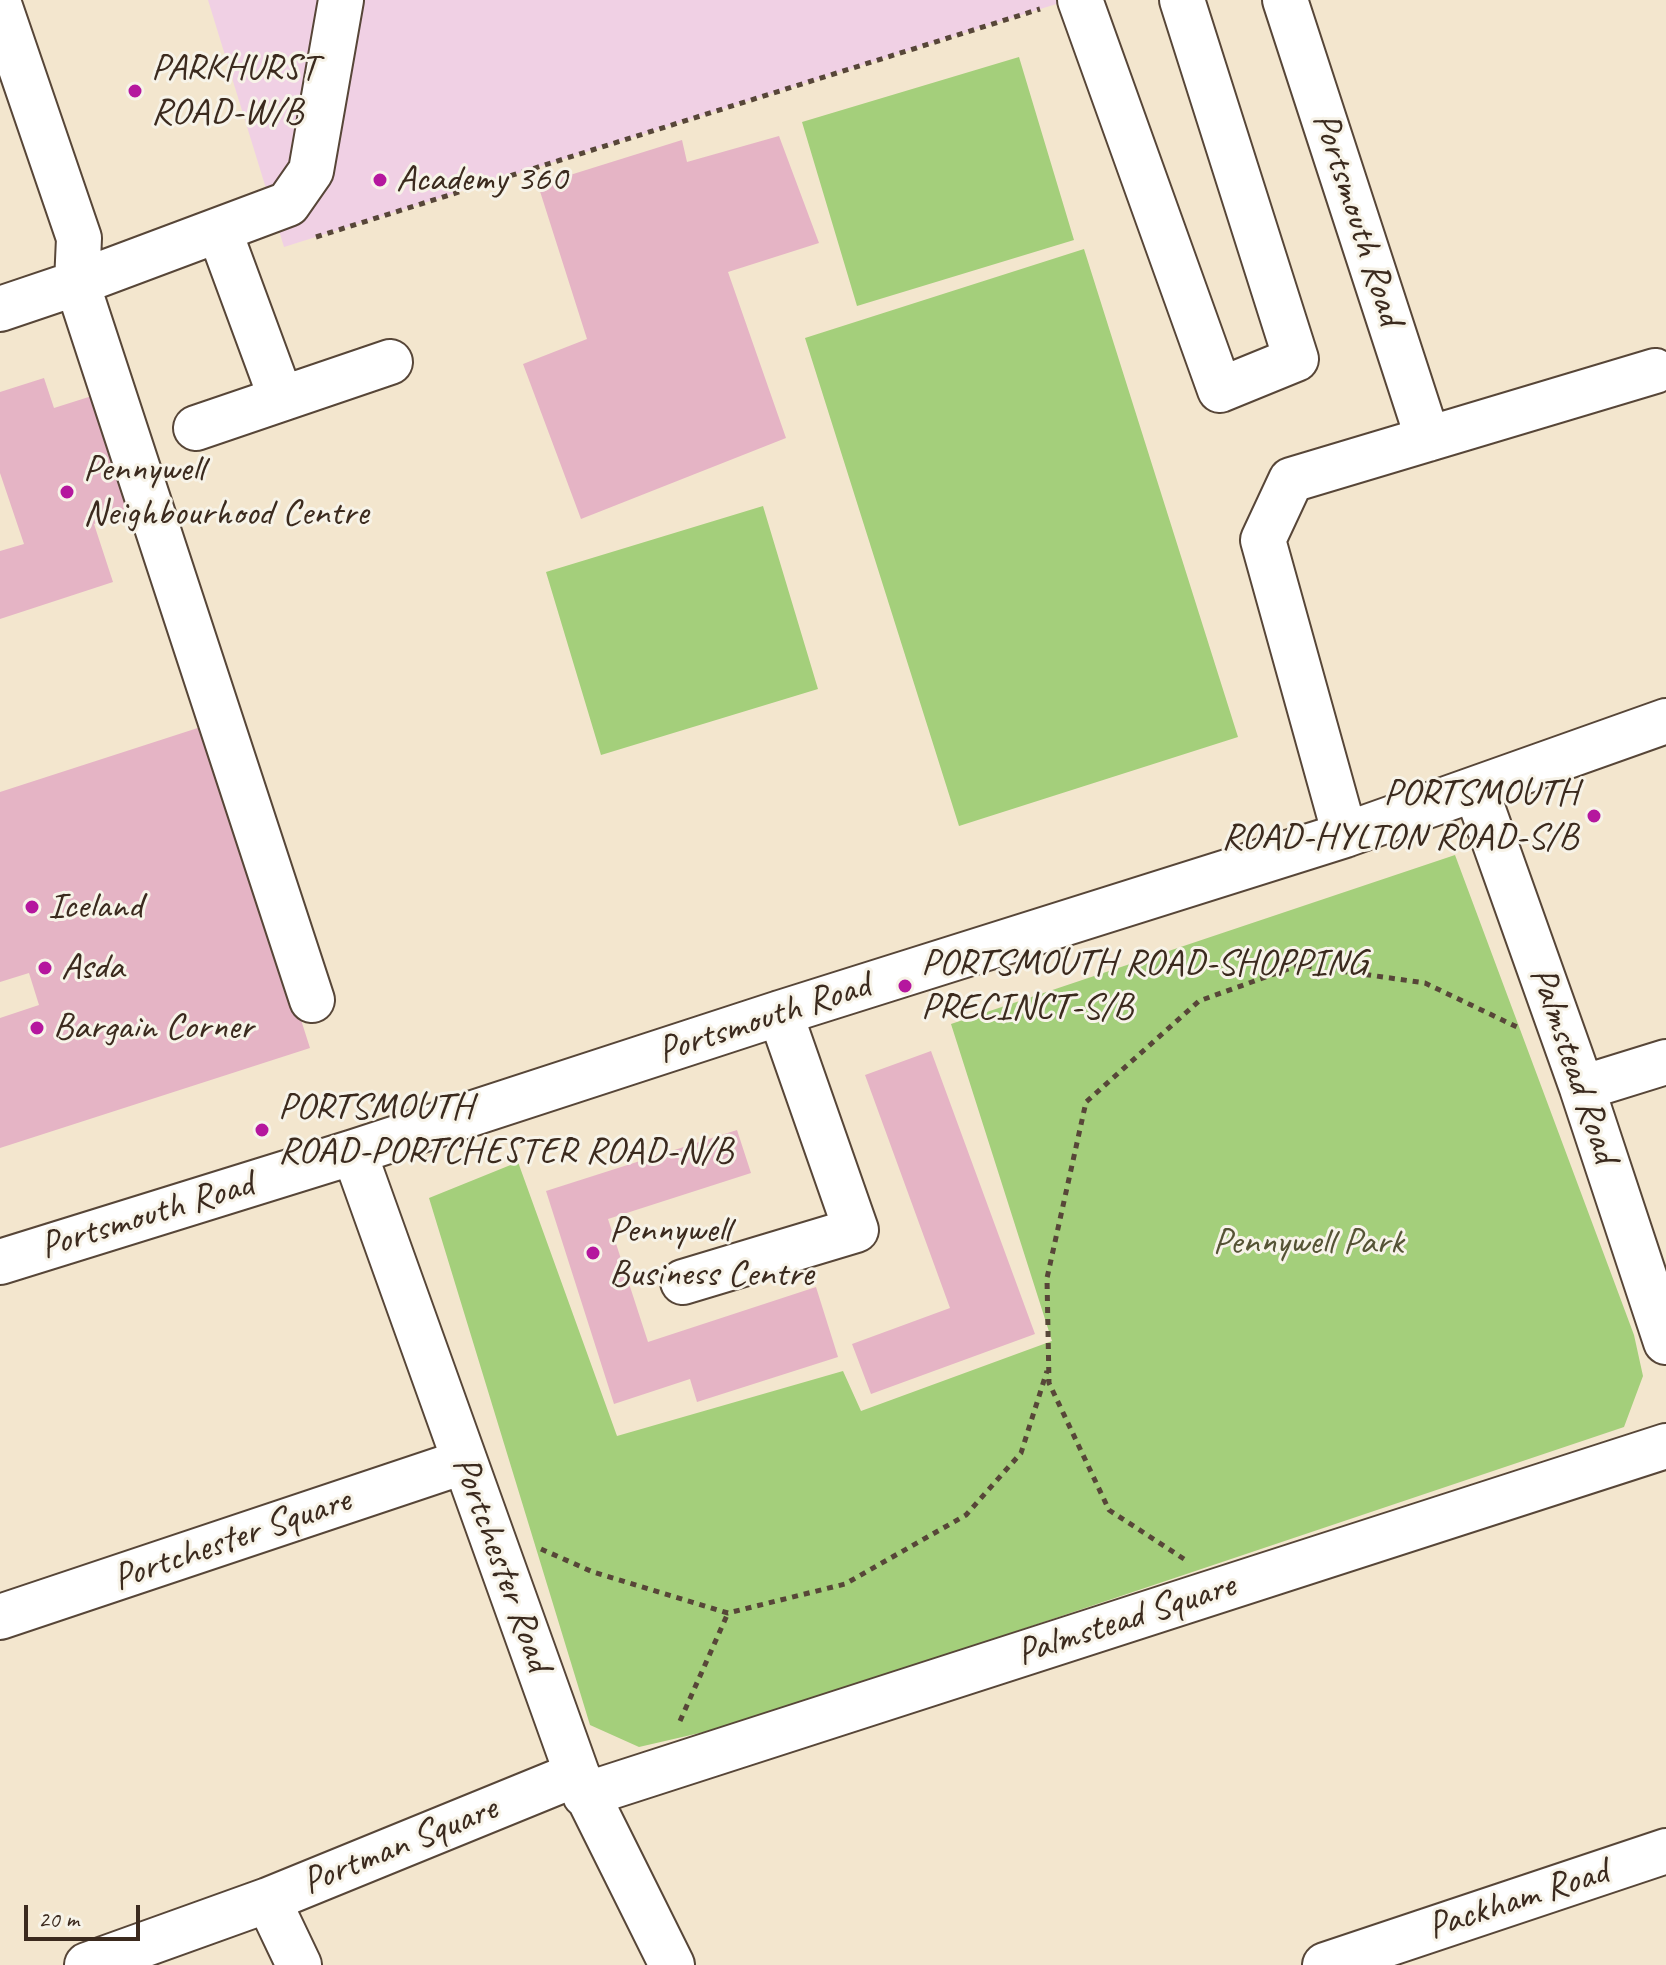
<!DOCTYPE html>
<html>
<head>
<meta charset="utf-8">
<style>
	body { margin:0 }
	#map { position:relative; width:1666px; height:1965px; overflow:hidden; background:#f3e6ce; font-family:Caveat,sans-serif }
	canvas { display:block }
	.scale { position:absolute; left:24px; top:1905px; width:116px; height:36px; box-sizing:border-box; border:4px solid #3b2a1e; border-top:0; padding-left:10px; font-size:24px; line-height:28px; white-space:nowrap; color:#3b2a1e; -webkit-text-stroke:6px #f7f3e8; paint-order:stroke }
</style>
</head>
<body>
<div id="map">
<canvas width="1666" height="1965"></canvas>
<div class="scale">20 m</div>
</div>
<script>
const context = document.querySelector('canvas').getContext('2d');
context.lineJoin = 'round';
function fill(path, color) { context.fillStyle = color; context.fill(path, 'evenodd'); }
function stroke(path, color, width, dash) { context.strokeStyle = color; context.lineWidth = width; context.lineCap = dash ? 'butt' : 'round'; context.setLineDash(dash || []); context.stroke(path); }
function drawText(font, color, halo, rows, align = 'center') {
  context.font = font + ' Caveat,sans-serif'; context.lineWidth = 6; context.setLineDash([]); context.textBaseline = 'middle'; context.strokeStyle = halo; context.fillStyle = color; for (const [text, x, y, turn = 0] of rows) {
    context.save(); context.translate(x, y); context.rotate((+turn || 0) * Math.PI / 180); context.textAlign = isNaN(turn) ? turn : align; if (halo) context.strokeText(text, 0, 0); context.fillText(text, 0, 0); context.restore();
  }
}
const built = new Path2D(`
	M208,0H1069L284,247Z`);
const green = new Path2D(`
	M1019,57L1074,240L857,306L802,122Z
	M1084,249L1238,737L959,826L805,338Z
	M763,506L818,689L601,755L546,572Z
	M1455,855L1634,1335L1643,1376L1624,1427L743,1723L639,1747L590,1725L429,1198L518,1162L617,1436L843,1371L861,1411L1052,1341L951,1024Z`);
const building = new Path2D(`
	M779,136L819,243L728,272L786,438L581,519L523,364L587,339L538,185L682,140L687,162Z
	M44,378L54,408L95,395L133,511L94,524L113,582L0,619V551L24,544L0,473V392Z
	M207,725L310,1048L0,1148V1018L39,1005L29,973L0,982V792Z
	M931,1051L1035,1334L871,1394L852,1344L950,1308L865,1075Z
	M737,1130L751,1173L608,1219L648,1342L816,1287L838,1357L697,1402L690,1379L614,1404L546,1191Z`);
const path = new Path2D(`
	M316,237L1040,9
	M541,1549L593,1572L728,1613L845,1584L966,1515L1021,1453L1047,1371
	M1184,1559L1109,1510L1049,1383L1047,1278L1086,1102L1199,1001L1299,965L1425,983L1517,1027
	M680,1721L728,1613`);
const minor = new Path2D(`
	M1080,0L1220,390L1296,359L1182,0
	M1285,0L1428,439
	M0,7L79,238L77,283L312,1000
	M219,230L281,398
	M0,309L77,283L288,204L311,171L341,0
	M196,428L390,362
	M1476,790L1582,1088L1666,1342
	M1345,835L1263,540L1291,480L1655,371
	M1582,1088L1666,1062
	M354,1152L577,1774L672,1965
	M0,1262L354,1152L780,1013L1345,835L1666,721
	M683,1282L856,1230L780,1013
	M0,1617L463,1462
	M585,1795L1666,1446
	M268,1900L299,1965
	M87,1965L268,1900L577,1774
	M1325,1965L1666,1851`);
const markers = [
	[135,91,8,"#b5179e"],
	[380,180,8,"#b5179e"],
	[67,492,8,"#b5179e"],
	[1594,816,8,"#b5179e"],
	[32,907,8,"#b5179e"],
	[45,968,8,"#b5179e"],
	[905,986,8,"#b5179e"],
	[37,1028,8,"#b5179e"],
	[262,1130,8,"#b5179e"],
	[593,1253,8,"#b5179e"]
];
const poiNames = [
	["PARKHURST",151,69],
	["ROAD-W/B",151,113],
	["Academy 360",396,180],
	["Pennywell",83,470],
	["Neighbourhood Centre",83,514],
	["PORTSMOUTH",1578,794,"right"],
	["ROAD-HYLTON ROAD-S/B",1578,838,"right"],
	["Iceland",48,907],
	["PORTSMOUTH ROAD-SHOPPING",921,964],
	["PRECINCT-S/B",921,1008],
	["Asda",61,968],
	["Bargain Corner",53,1028],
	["PORTSMOUTH",278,1108],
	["ROAD-PORTCHESTER ROAD-N/B",278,1152],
	["Pennywell",609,1231],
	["Business Centre",609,1275]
];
const streetNames = [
	["Portsmouth Road",1357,219,72],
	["Portsmouth Road",764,1019,-18],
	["Palmstead Road",1573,1065,71],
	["Portsmouth Road",147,1216,-17],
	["Portchester Square",232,1540,-19],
	["Portchester Road",501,1564,70],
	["Palmstead Square",1126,1620,-18],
	["Portman Square",400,1846,-22],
	["Packham Road",1518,1900,-18]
];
const parkNames = [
	["Pennywell Park",1308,1243]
];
fill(built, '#f0d0e4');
fill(green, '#a4cf7b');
fill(building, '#e5b4c5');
stroke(minor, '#574638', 48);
stroke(path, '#574638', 5, [6, 6]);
stroke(minor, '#fff', 44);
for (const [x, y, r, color] of markers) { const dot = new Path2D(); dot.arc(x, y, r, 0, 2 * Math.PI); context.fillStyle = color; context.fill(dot); stroke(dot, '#f7f3e8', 3); }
drawText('38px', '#3b2a1e', '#f7f3e8', poiNames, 'left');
drawText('38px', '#3b2a1e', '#f7f3e8', streetNames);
drawText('38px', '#555335', '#f7f3e8', parkNames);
</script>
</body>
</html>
